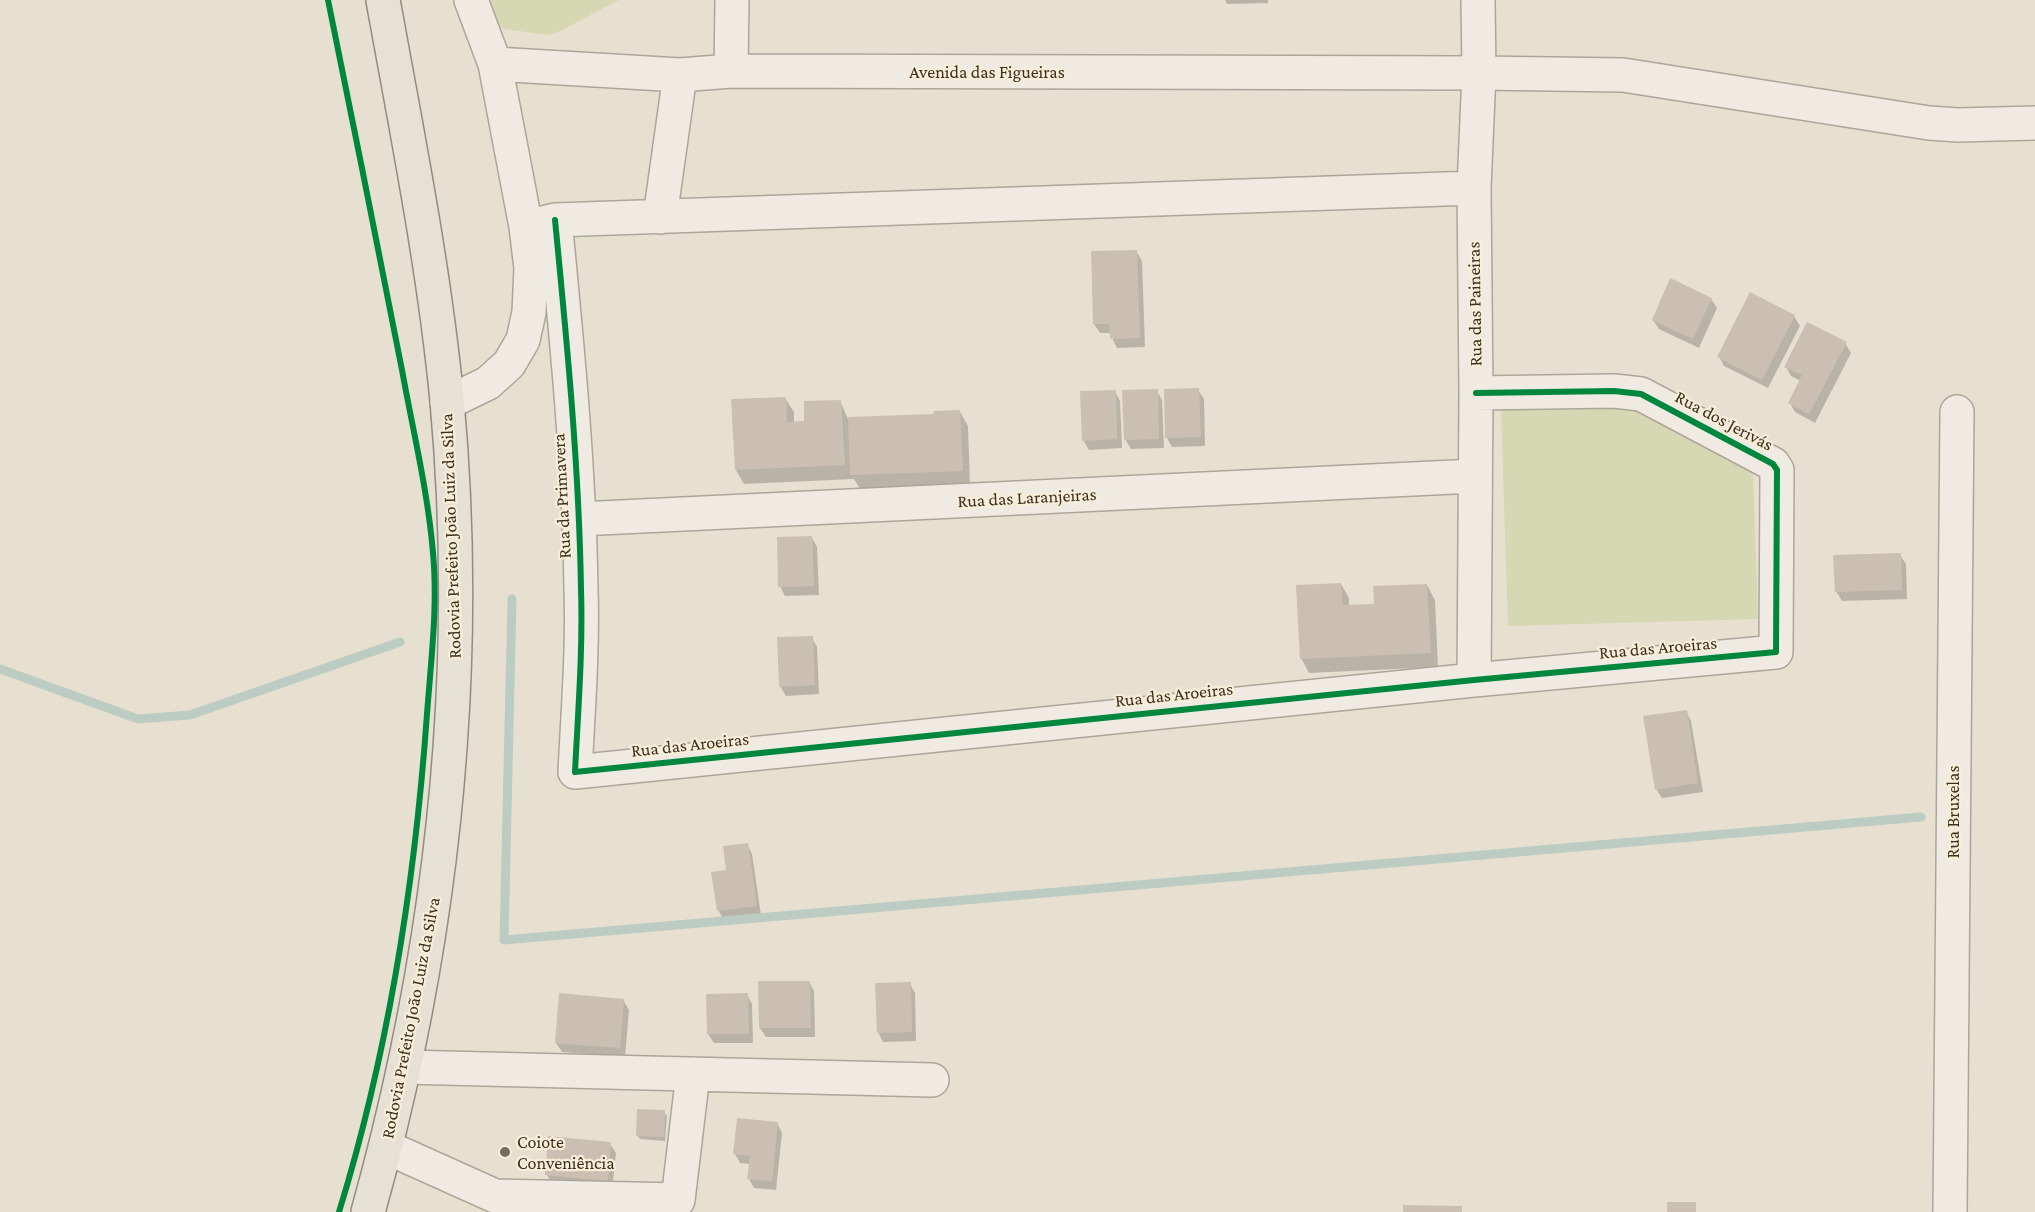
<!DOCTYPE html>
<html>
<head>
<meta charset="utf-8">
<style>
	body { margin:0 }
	canvas { display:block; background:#e7e0d1 }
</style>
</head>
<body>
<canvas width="2035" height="1212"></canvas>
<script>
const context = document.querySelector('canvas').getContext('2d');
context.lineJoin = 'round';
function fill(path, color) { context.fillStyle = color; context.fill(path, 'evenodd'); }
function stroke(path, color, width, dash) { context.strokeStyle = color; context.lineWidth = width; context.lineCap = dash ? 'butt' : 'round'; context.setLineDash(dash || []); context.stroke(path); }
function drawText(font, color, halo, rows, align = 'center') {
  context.font = font + ' "Crimson Pro",serif'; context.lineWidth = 4.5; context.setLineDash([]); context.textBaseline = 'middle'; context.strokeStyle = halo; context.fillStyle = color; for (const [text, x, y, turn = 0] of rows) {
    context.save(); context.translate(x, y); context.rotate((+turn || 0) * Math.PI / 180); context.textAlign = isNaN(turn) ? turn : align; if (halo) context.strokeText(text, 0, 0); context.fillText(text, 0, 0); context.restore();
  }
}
const green = new Path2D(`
	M470,0H619L560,31L548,35L504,29Z
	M1632,406L1753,470L1758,619L1508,626L1501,410Z`);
const shadow = new Path2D(`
	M1225,0H1268V3L1227,4Z
	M1136,251L1142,261L1145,347L1117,348L1112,338L1111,333H1100L1094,324L1092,253Z
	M1711,299L1717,308L1699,348L1659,329L1653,320Z
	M1794,316L1800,326L1768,388L1724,366L1719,356Z
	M1845,343L1851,353L1815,423L1795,412L1790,403L1801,381L1791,376L1786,367Z
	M1198,390L1204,399L1205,446L1172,447L1167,438Z
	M1157,391L1162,400L1164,448L1131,449L1125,439Z
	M1115,392L1120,401L1122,448L1089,450L1083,440Z
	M785,398L794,412V423L806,422L840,401L848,419L935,416L960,412L968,426L970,485L860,489L854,479L744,484L736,470Z
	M812,538L817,547L819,595L785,596L780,586Z
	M1900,555L1906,564L1907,599L1842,601L1836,591Z
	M1341,584L1349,598V606L1376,605L1427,585L1435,600L1438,667L1309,673L1301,658Z
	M812,638L817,647L819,694L786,696L780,686Z
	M1686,711L1691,721L1703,792L1662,798L1656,789Z
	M747,844L752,854L761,915L724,920L718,910L728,871Z
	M809,982L814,991L815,1037H766L760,1028Z
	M910,984L915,993L916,1041L883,1042L878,1032Z
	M747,995L752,1004L753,1043H714L708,1034Z
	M623,1000L629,1010L625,1057L562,1052L556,1043Z
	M664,1112L667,1116L665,1141L640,1139L637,1135Z
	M777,1123L782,1133L776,1190L754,1188L749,1179L750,1164L740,1163L735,1154Z
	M610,1144L616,1153L612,1190L552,1184L547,1175Z`);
const stream = new Path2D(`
	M512,599L504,940L1921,817
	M0,669L138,719L190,715L400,642`);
const building = new Path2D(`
	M1137,250L1140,338L1110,339L1109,324H1093L1091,251Z
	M1670,278L1712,298L1693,339L1652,320Z
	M1750,292L1795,315L1762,380L1717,357Z
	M1807,322L1847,342L1809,414L1788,403L1802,375L1784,367Z
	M1199,388L1201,437L1165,438L1164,389Z
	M1158,389L1159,439L1124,440L1122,390Z
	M1116,390L1117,439L1082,441L1080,391Z
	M786,397L787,422L804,421V401L841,400L845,465L735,470L731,399Z
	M960,410L963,471L850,475L848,417L933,414L934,411Z
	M812,536L814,586L778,587L777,537Z
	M1901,553L1902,590L1835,592L1833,555Z
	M1341,583L1343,605L1374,604L1373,586L1427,584L1431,653L1300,659L1296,585Z
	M813,636L815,685L779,687L777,637Z
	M1687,710L1698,783L1655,790L1643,716Z
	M748,843L757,906L717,911L711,872L726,870L723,846Z
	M758,981H810L811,1028H759Z
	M911,982L912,1032L877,1033L875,983Z
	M559,993L624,999L620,1048L555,1043Z
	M748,993L749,1034H707L706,994Z
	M637,1109L665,1110L664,1137L636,1136Z
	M737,1118L778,1122L772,1181L747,1179L750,1156L733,1154Z
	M548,1136L611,1142L608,1181L545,1175Z
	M1667,1202H1696V1212H1667Z
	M1403,1205L1462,1206V1212H1403Z`);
const minor = new Path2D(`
	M495,64L680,75L731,71L1479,73L1623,75L1929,123L1958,125L2035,123
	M731,71L732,0
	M660,217L680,75
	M555,220C567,343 579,465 581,589C583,650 578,711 575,772L1474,680L1776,652L1777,470L1773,464L1641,394L1614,391L1476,393
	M526,227L555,220L1474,188
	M447,403L488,383L509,364L523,340L529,312L531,268L526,227L495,64L471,0
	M579,519L1475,476
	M1474,680L1476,393L1474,188L1479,73L1478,0
	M404,1067L932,1080
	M386,1147L495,1196L678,1200L693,1074
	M1950,1212L1957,412`);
const major = new Path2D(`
	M368,1212C442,947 472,676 447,401C434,266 407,133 383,0`);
const cycleway = new Path2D(`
	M328,0C353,123 378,247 402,370C413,431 428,492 433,553C438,606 431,660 427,714C415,882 389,1050 339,1212
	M555,220C567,343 579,465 581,589C583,650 578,711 575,772L1474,680L1776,652L1777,470L1773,464L1641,394L1614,391L1476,393`);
const markers = [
	[505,1152,6,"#786c5e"]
];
const streetNames = [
	["Avenida das Figueiras",987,72],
	["Rua das Paineiras",1475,304,-91],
	["Rua dos Jerivás",1724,421,28],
	["Rua da Primavera",562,496,-93],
	["Rua das Laranjeiras",1027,498,-3],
	["Rodovia Prefeito João Luiz da Silva",451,536,-92],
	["Rua das Aroeiras",1658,648,-5],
	["Rua das Aroeiras",1174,695,-6],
	["Rua das Aroeiras",690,745,-6],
	["Rua Bruxelas",1953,812,-90],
	["Rodovia Prefeito João Luiz da Silva",411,1018,-79]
];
const poiNames = [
	["Coiote",517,1142],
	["Conveniência",517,1163]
];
fill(green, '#d6d7b3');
fill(shadow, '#0003');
stroke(stream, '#bcccc2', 9);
fill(building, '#cbbfb2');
stroke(minor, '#ada599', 36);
stroke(major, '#928b80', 36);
stroke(minor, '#efebe3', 33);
stroke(major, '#e6e1d4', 33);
stroke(cycleway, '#00873e', 6);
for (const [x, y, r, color] of markers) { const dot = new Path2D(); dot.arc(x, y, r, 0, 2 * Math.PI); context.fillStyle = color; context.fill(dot); stroke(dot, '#f7eed8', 2); }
drawText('18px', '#3d2e20', '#f7eed8', streetNames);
drawText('18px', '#3d2e20', '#f7eed8', poiNames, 'left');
</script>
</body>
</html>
